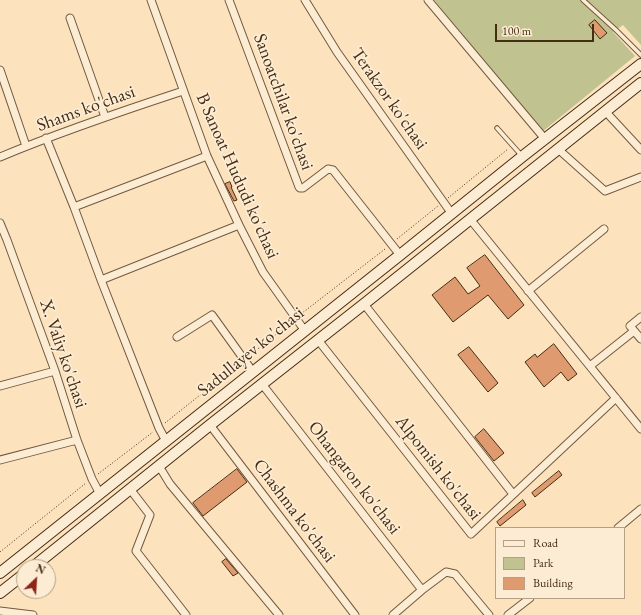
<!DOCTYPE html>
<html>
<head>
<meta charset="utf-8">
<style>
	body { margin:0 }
	#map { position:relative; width:641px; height:615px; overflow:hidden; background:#fce2bd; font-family:"EB Garamond",serif }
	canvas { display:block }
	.legend { position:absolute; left:495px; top:527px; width:130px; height:72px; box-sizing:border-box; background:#fdecd4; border:1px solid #b3a087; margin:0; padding:5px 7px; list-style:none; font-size:12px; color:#442d14 }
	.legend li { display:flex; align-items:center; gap:8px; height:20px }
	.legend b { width:20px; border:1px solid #b3a087 }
	.north { position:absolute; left:16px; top:559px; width:40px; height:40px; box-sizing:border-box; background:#fdecd4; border:1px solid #b3a087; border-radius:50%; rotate:25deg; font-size:11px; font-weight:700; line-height:16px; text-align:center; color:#442d14 }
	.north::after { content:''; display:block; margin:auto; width:14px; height:18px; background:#8f2418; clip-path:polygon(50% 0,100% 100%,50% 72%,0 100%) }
	.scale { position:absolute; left:495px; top:24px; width:99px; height:18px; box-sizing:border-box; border:2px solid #442d14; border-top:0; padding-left:5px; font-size:12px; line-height:14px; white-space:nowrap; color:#442d14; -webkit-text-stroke:3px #fdecd4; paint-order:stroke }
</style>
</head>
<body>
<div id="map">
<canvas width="641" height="615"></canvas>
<ul class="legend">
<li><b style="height:5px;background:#fdecd4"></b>Road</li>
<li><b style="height:11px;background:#c0c390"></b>Park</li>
<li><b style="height:11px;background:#df9a6f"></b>Building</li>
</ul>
<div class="north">N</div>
<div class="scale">100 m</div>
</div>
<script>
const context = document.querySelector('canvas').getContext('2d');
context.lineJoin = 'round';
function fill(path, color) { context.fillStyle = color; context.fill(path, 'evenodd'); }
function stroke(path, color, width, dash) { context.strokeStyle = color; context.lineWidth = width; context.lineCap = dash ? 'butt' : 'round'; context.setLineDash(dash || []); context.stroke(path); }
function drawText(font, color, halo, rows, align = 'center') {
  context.font = font + ' "EB Garamond",serif'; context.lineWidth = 3.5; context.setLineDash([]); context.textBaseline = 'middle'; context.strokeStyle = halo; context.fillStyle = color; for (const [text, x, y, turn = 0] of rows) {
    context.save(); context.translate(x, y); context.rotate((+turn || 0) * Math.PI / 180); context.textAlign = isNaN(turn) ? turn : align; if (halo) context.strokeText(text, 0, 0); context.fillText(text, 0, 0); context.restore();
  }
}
const green = new Path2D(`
	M434,0H641V45L623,25L613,32L635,56L542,132Z`);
const building = new Path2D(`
	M595,20L607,33L600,39L589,25Z
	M230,182L232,187H231L237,200L234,201L225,184Z
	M485,255L524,305L508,319L488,295L453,322L432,295L455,277L468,294L480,286L467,268Z
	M554,344L577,374L568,381L561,372L544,387L525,362L535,354L537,357Z
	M469,347L498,383L488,392L458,355Z
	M484,429L504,453L494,461L475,437Z
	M237,469L247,482L203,516L193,503Z
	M559,471L562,475L535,497L532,493Z
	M523,500L526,505L500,526L497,522Z
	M226,559L238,573L233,576L222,562Z`);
const path = new Path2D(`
	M448,198L508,149
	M397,239L438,206
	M301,314L385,249
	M249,356L290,323
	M165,423L239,364
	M98,474L153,432
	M0,552L86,483`);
const lane = new Path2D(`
	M583,0L616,30L641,55
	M497,128L522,156`);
const street = new Path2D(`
	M151,0L207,156L239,225L263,272L305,331
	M229,0L299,187L300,188H303L328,169L333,170L400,255
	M305,0L337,52L452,214
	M428,0L545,139
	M70,18L105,117
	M0,70L26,146
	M605,111L641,150
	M46,138L74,207L101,280L159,428L166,441
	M558,149L605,191L641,177
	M0,157C60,132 122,111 183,91
	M74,207L207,156
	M470,219L641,429
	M0,223L7,240L55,371L77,440L92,479L100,494
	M101,280L239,225
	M528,291L604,229
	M364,304L513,494
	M641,317L630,326L641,339
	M177,337L212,315L253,372
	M318,340L471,534L616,398
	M590,366L634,331
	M262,384L422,590
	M0,386L55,371
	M210,425L355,615
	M0,460L77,440
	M159,466L170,484L279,615
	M130,489L150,515L136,551L186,615
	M618,528L641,509
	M0,611L33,615
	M393,615L422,590L446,572L455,574L489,615
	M508,615L530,598`);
const secondary = new Path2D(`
	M33,567L210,425L364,304L641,83
	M0,573L400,255L523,156L641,64
	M0,593L24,574`);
const streetNames = [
	["Terakzor ko'chasi",389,99,55],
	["Sanoatchilar ko'chasi",283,102,70],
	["Shams ko'chasi",86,109,-20],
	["B Sanoat Hududi ko'chasi",237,176,66],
	["Sadullayev ko'chasi",251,352,-39],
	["X. Valiy ko'chasi",63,354,71],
	["Alpomish ko'chasi",438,468,52],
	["Ohangaron ko'chasi",354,478,52],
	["Chashma ko'chasi",294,511,53]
];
fill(green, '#c0c390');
fill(building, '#df9a6f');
stroke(building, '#442d14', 1);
stroke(lane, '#725a3e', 5.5);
stroke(street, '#725a3e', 9);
stroke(secondary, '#442d14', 12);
stroke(path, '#442d14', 1, [1, 2]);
stroke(lane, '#fdecd4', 3.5);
stroke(street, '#fdecd4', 7);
stroke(secondary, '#fdecd4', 10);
drawText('18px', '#442d14', '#fdecd4', streetNames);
</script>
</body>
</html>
